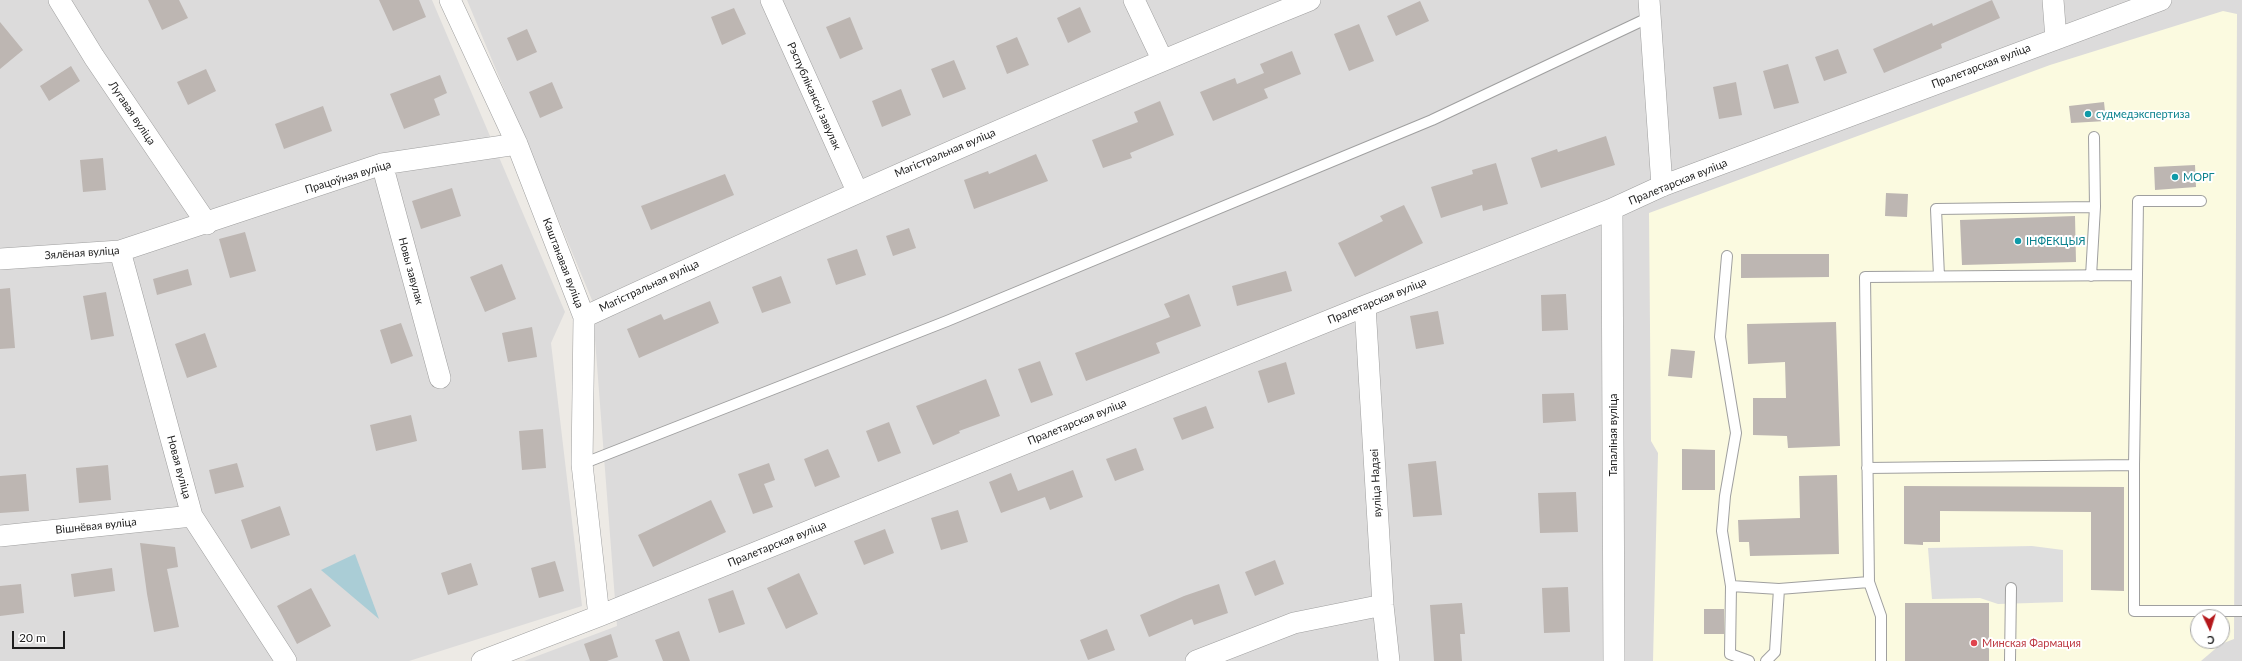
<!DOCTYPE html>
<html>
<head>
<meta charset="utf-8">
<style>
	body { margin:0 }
	#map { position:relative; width:2242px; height:661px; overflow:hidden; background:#edeae5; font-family:Lato,sans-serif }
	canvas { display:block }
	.north { position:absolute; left:2190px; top:609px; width:40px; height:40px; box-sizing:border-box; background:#fff; border:1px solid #a5a5a5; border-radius:50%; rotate:176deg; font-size:11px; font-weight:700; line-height:16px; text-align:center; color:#1e1e1e }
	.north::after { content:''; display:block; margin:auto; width:14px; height:18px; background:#b4171b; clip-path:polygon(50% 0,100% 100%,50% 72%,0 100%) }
	.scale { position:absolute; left:12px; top:631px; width:53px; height:18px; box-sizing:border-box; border:2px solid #1e1e1e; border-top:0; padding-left:5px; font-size:12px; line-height:14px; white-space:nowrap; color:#1e1e1e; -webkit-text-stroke:3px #fff; paint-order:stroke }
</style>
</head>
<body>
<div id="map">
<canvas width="2242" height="661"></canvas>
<div class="north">С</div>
<div class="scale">20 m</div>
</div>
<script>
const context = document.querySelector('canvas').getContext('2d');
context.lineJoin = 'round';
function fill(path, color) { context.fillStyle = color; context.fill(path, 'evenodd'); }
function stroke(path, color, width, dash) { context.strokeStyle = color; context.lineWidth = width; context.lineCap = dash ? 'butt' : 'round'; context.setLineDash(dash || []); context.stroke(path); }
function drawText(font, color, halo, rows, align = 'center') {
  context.font = font + ' Lato,sans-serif'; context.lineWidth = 4; context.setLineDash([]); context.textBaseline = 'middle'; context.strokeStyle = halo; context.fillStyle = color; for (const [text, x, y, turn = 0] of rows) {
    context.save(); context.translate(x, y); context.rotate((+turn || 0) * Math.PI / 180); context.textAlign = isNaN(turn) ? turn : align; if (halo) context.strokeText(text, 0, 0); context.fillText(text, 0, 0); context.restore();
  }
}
const residential = new Path2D(`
	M0,0H432L565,312L551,343L582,606L409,661H0Z
	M467,0H2242V661H524L617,626L592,300ZM2198,617H2222V641H2198Z`);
const education = new Path2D(`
	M2223,11L2237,14L2234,639L2221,644L2201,661H1653L1658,453L1651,441L1649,213L2050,65ZM2198,617H2222V641H2198Z`);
const parking = new Path2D(`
	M2032,546L2063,550V602L1998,604L1980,598L1932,599L1928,548Z`);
const water = new Path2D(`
	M355,554L379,619L321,570Z`);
const building = new Path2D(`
	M148,0H179L188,18L162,30Z
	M379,0H419L426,17L393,31Z
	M1992,0L2000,18L1941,44L1942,48L1884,73L1873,49L1932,23L1933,26Z
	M1420,1L1429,21L1396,36L1387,16Z
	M1080,7L1091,32L1068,43L1057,18Z
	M734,8L746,34L722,45L711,17Z
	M850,17L863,49L840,59L826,27Z
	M0,22L23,50L0,69Z
	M1359,24L1374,61L1349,71L1334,34Z
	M527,29L537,52L517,61L507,38Z
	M1017,37L1029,65L1007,74L996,46Z
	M1838,49L1847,73L1824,81L1815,57Z
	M1292,51L1301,74L1264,89L1268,98L1213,121L1200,92L1235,78L1237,84L1264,73L1260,64Z
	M954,60L966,89L943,98L931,69Z
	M1788,64L1799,103L1774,109L1763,71Z
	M71,66L80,81L49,101L40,86Z
	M206,69L216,91L188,105L177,82Z
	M440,75L447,93L434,99L440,115L404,129L390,94Z
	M552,82L563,108L540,118L529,92Z
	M1736,82L1742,115L1719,119L1713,87Z
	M901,89L911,115L882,127L872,101Z
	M1160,101L1174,135L1130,153L1132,158L1103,168L1092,140L1138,122L1134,112Z
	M2104,102L2106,121L2071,123L2069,106Z
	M323,106L332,131L284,149L275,124Z
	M1606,136L1615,165L1541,188L1531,158L1557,149L1558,152Z
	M1036,154L1048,181L974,209L964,180L988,171L989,174Z
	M103,158L106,190L83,192L80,160Z
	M1496,163L1508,204L1483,211L1482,205L1441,218L1431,187L1473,174L1472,170Z
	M2195,165L2196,187L2155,190L2154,167Z
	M725,174L734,195L651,230L641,206Z
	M452,188L461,216L421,229L412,201Z
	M1886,193L1908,194L1907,217L1885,216Z
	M1404,205L1423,243L1355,277L1338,243L1383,221L1380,216Z
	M2075,216L2076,262L1962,265L1960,220Z
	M909,228L916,248L893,256L886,236Z
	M245,232L256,271L230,278L219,239Z
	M857,249L866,275L836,285L827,259Z
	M1741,254H1829V277L1741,278Z
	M502,264L516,299L485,312L470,277Z
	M188,269L192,285L157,295L153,279Z
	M1286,271L1292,291L1237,306L1232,286Z
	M781,276L791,303L762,313L752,287Z
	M10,288L15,348L0,349V289Z
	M106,292L114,336L91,340L83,296Z
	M1189,294L1201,326L1156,343L1160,353L1086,381L1075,353L1170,317L1164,304Z
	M1566,294L1568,330L1542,331L1541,295Z
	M710,301L719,323L639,358L627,329L661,314L664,320Z
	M1438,311L1444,344L1416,349L1410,316Z
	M1836,322L1840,446L1788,448L1787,436L1753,435V398H1786L1785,362L1748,364L1747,324Z
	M401,323L413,356L391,364L380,330Z
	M532,327L537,357L508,362L502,333Z
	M205,333L217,367L187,378L175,344Z
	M1671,349L1695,351L1692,378L1668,376Z
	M1040,361L1053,395L1031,403L1018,369Z
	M1286,362L1295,394L1268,403L1258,371Z
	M986,379L1000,416L959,431L960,433L933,445L916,406Z
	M1574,393L1576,421L1543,423L1542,394Z
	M1206,406L1214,428L1182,440L1173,418Z
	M411,415L417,441L376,451L370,425Z
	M889,422L901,453L878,462L866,431Z
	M543,429L546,468L522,470L519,431Z
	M1136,448L1144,470L1115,481L1106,459Z
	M828,449L840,477L815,487L804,459Z
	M1682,449L1715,450V490H1682Z
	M1436,461L1442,515L1413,517L1408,464Z
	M237,463L244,487L215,494L209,470Z
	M769,463L775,480L764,484L773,507L753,514L738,474Z
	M108,465L111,500L79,503L76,468Z
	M1073,470L1083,497L1050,510L1045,497L1001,513L989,482L1011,473L1018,491Z
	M26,474L29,511L0,513V476Z
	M1837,475L1839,554L1750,556L1749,542H1739L1738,520L1800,518L1799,476Z
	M1904,486L2124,487V591L2091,590V512L1940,511V542H1923V545L1904,544Z
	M1576,492L1578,532L1540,533L1538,493Z
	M711,500L726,532L653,567L638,535Z
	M280,506L290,535L251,549L241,520Z
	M958,510L968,542L941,550L931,518Z
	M885,529L894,553L864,565L854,541Z
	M140,543L175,547L178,567L167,569L179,627L154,632L147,594Z
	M1275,560L1284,584L1255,596L1245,572Z
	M555,561L564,591L539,598L531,568Z
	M471,563L478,585L448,595L441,573Z
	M112,568L115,591L74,597L71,574Z
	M799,573L818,614L786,629L767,588Z
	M21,584L24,613L0,616V586Z
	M1219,584L1228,613L1194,625L1192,619L1149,637L1140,615L1184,596Z
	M1568,587L1570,632L1544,633L1542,588Z
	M311,588L331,626L297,644L277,606Z
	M733,590L745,624L719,633L708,599Z
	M1462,603L1465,634H1460L1462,661H1434L1430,605Z
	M1905,603H1989V661H1905Z
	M1704,609H1724V634H1704Z
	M1107,629L1115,650L1088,660L1080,640Z
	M679,631L690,661H663L655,640Z
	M611,634L618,657L607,661H590L584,644Z`);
const lane = new Path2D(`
	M1727,256L1720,337L1736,433L1725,496L1722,531L1731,586L1730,654L1749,661
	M2137,275L2138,201H2201
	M1939,276L1936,209L2095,207
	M2091,276L2095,207L2094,137
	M582,464L947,321L1432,120L1650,17
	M1867,468L2134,465V611H2242
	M1731,586L1779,589
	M1766,661L1775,652L1779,589L1869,582
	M1881,661V616L1869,582L1865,277L2137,275L2134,465
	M2010,661L2011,588`);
const street = new Path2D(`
	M59,0L94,57L207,224
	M450,0L517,144L584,317L582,464L599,616
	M771,0L857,191
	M1134,0L1162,59
	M1649,0L1662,186
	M2053,0L2056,39
	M382,164L440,378
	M1612,209L1614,661
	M120,251L192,516L286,661
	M0,259L120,251L382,164L517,144
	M1365,306L1383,605L1389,661
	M584,317C824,206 1065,99 1310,0
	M0,536L192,516
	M482,661L599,616L1365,306L1612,209L1662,186L2161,0
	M1196,661L1294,623L1383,605`);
const markers = [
	[2088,114,4,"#0f9aa8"],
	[2175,177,4,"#0f9aa8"],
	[2018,241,4,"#0f9aa8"],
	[1974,643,4,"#e0444e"]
];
const streetNames = [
	["Пралетарская вуліца",1981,66,-21],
	["Рэспубліканскі завулак",814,96,66],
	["Лугавая вуліца",132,113,56],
	["Магістральная вуліца",945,153,-23],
	["Працоўная вуліца",348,177,-17],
	["Пралетарская вуліца",1678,182,-22],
	["Зялёная вуліца",82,253,-4],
	["Каштанавая вуліца",563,263,69],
	["Новы завулак",411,271,75],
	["Магістральная вуліца",649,286,-25],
	["Пралетарская вуліца",1377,301,-22],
	["Пралетарская вуліца",1077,422,-22],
	["Тапаліная вуліца",1613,435,-90],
	["Новая вуліца",179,467,75],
	["вуліца Надзеі",1376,483,-93],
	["Вішнёвая вуліца",96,526,-6],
	["Пралетарская вуліца",777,544,-22]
];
const cultureNames = [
	["судмедэкспертиза",2096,114],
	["МОРГ",2183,177],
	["ІНФЕКЦЫЯ",2026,241]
];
const healthNames = [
	["Минская Фармация",1982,643]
];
fill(residential, '#dcdbdb');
fill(education, '#fbfae0');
fill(parking, '#dedede');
fill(water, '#aacdd6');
fill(building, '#bdb6b2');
stroke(lane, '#9f9f9f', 12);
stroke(street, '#9f9f9f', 22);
stroke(lane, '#fff', 10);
stroke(street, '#fff', 21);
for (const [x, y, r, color] of markers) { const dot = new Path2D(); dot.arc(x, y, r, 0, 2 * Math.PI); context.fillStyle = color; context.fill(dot); stroke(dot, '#fff', 1.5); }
drawText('11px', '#1e1e1e', '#fff', streetNames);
drawText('11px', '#0d838f', '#fff', cultureNames, 'left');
drawText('11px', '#be3a42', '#fff', healthNames, 'left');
</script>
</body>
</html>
